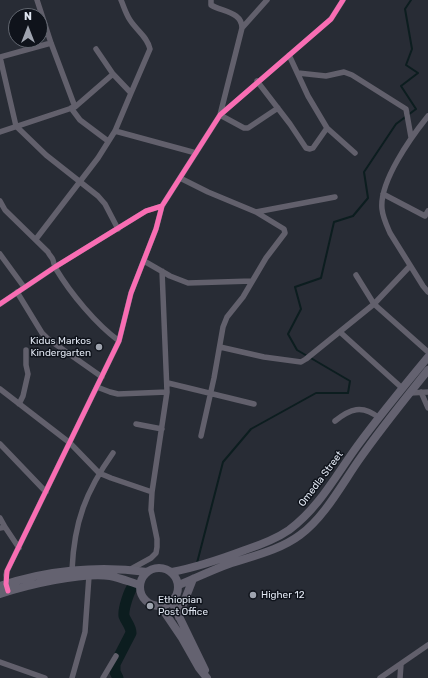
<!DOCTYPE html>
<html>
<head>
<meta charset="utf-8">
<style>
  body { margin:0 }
  #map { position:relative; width:428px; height:678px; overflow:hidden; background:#282c35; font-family:Rubik,sans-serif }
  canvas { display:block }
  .north { position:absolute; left:8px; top:8px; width:40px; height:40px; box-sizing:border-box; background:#0f131b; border:1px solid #626770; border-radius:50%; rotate:0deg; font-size:11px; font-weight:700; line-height:16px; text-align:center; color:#dfe5f0 }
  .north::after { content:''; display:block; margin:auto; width:14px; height:18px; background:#9fa4af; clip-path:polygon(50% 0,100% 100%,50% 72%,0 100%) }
</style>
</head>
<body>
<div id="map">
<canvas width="428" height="678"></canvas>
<div class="north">N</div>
</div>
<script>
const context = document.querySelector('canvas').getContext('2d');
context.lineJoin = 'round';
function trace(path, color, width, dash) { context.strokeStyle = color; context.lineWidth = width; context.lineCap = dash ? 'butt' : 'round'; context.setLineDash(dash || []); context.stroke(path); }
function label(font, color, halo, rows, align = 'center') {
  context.font = font + ' Rubik,sans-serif'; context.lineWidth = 3; context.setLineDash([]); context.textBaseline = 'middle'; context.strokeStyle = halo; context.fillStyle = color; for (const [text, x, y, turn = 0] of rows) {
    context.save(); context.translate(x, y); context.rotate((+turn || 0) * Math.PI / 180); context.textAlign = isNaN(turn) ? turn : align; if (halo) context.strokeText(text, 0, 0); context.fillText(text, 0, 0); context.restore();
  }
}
trace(new Path2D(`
  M 197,563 L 223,462 L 251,429 L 316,393 L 348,393 L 350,381 L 297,350 L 288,334 L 301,309 L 295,287 L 321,278 L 334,222 L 353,216 L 368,198 L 364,172 L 396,124 L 416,109 L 401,86 L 418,73 L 406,65 L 412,49 L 405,9 L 411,0`), '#0c1d1f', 2);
trace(new Path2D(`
  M 118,678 L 115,672 L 115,664 L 131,633 C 131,626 126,622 124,616 C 123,609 129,591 133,586`), '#0c1d1f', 11);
trace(new Path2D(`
  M 37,0 L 51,43 L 75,107
  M 121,0 C 124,7 126,14 130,20 C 137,31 147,36 150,49 L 131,93
  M 211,0 L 211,5 C 223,12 242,12 242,28 L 220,115 L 244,128 L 248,128 L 278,108
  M 242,28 L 267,0
  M 289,55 L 308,96 L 327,128 L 355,153
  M 0,57 L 16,126 L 46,155 L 98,196 L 105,204 L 118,229
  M 0,57 L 51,43
  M 298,73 L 326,76 L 344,72 L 352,75 L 406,109 L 411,137
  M 257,81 L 290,124 L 306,148 L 310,149 L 313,148 L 327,128
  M 71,108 L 80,120 L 108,141
  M 428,116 C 411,137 379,182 382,209 C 383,218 387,226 390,233 L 423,286 L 428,292
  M 115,131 L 196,153
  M 0,132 L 75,107 L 113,74
  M 180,178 L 208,192 L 256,212 L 335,197
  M 383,194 L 425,216 L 428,211
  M 0,201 L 5,210 L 48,252 C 49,255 52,257 53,260 C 54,263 54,266 56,269 C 71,294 96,324 119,341
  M 36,239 L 98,158 L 115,131 L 131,93 L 113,74 L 96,49
  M 0,254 L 24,287
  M 144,261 L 170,276 L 188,283 L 252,281
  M 356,275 L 374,304 L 428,352
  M 17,292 L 42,333 L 48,339 L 102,377
  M 0,304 L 55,267 L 146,211 L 162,206 L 220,115 L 331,19 L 343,0
  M 340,332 L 402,388
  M 220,347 L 264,357 L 301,362 L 306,359 L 374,304 L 410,266
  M 168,383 L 254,404
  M 97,387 L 110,392 L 118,394 L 167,392
  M 0,389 L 70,443 L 99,473 L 111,478 L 152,492
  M 421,392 L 428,408
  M 410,393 L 428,392
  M 19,404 L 23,396 L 28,374 L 26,365 L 26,350
  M 335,421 C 350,409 362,404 379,418
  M 136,424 L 162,429
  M 201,436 L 214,378 L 223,327 L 227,317 L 243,297 L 266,258 L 285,233 L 284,229 L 256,212
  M 0,444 L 46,492
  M 0,518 L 5,527 L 0,528
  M 5,527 L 19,548
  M 131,569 L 151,558 L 156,553 L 157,547 L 157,539 L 151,510 L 152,492 L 167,392 L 162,271
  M 72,570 C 74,522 86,491 113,453
  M 7,586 L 6,575 L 7,571 L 119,341 L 131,293 L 156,229 L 162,206
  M 0,662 L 45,678
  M 72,678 L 85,632 L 89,576
  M 103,678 L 116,656
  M 380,678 L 428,645
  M 400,678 L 401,664`), '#62606c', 5.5);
trace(new Path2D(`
  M140 587a19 19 0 1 1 38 0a19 19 0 1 1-38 0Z
  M 172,572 C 198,567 221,559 245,550 C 260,545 276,539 289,530 C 319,508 336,475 358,445 C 380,415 404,386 428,357
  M 179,585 C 196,578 212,570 229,564 C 253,556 280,550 300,535 C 325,517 343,482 361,457 C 382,427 405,399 428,370
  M 0,586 C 46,570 99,565 147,572
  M 0,594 C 27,585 82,572 110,576 C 120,578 130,582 140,585
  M 172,602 L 205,670
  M 161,607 L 182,638 L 199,668 L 207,678
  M 179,617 L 182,607 L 193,579`), '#646270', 8);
trace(new Path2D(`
  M 0,304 L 55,267 L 146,211 L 162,206 L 220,115 L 331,19 L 343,0
  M 8,591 L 6,584 L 7,571 L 119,341 L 131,293 L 156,229 L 162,206`), '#f96db3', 5);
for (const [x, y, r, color] of [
  [99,347,4,"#9fa4af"],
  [253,595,4,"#9fa4af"],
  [150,606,4,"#9fa4af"]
]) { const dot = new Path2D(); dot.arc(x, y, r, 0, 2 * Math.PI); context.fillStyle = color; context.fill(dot); trace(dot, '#0f131b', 1.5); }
label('10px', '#dfe5f0', '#0f131b', [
  ["Kidus Markos",91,341,"right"],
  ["Kindergarten",91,353,"right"],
  ["Higher 12",261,595],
  ["Ethiopian",158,600],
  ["Post Office",158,612]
], 'left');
label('10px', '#dfe5f0', '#0f131b', [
  ["Omedla Street",321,479,-53]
]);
</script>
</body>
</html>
